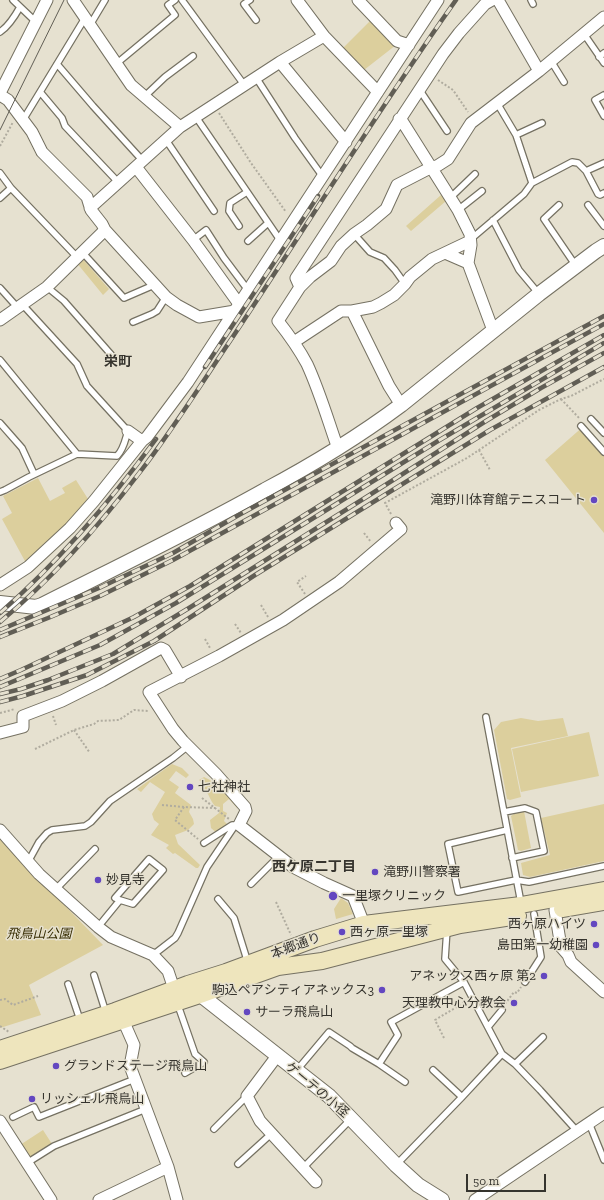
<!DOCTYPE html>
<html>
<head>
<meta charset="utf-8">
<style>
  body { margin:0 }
  #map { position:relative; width:604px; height:1200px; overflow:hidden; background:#e6e1d0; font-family:"Zilla Slab",serif }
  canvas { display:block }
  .scale { position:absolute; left:466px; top:1174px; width:80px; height:18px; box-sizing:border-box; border:2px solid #36342e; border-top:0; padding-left:5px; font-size:12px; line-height:14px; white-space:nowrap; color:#36342e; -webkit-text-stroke:3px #e6e1d0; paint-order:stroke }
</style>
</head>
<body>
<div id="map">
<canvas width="604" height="1200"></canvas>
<div class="scale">50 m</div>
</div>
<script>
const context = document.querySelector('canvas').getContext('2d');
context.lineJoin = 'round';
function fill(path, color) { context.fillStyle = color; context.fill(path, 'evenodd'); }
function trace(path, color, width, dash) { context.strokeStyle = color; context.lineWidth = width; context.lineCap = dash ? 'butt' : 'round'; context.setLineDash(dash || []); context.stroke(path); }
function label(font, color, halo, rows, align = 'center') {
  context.font = font + ' "Zilla Slab","Noto Sans JP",serif'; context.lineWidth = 3; context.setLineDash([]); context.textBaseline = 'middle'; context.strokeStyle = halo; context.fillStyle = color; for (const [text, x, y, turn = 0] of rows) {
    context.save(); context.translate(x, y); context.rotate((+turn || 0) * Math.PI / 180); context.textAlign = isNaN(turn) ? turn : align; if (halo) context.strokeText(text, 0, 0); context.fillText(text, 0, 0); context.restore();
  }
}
fill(new Path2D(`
  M 371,20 L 396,45 L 364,70 L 342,49 Z
  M 441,195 L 446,201 L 411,231 L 406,226 Z
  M 81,257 L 109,289 L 103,295 L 76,262 Z
  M 585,425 L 604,448 L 604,533 L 545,460 Z
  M 38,478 L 50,501 L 65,493 L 62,488 L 76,480 L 88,499 L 67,524 L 26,563 L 2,519 L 12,513 L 3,496 Z
  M 521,718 L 538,721 L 563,718 L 568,736 L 511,748 L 521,797 L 510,800 L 507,799 L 494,730 L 501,722 Z
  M 589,732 L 599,776 L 521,792 L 512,749 Z
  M 172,764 L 182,768 L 189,775 L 186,778 L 176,771 L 169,780 L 179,787 L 175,793 L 191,805 L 189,812 L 193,819 L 194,824 L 188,830 L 175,835 L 178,844 L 200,865 L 198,868 L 196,868 L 175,853 L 173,854 L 166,848 L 169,845 L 151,835 L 159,824 L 154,820 L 152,814 L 165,792 L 150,782 L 141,792 L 137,789 Z
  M 204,777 L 210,780 L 221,791 L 225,788 L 243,809 L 237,808 L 229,799 L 223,804 L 223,811 L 227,813 L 224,821 L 228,825 L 222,836 L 218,834 L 211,828 L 210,820 L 219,813 L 220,807 L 215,806 C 210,801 209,793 204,789 L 206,785 L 199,780 Z
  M 604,804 L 604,861 L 530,877 L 523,875 L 521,863 L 550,855 L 541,818 Z
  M 524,811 L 531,848 L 521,851 L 518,850 L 511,816 L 514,814 Z
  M 0,836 L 14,853 L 103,945 L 29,985 L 41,1015 L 0,1028 Z
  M 341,898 L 348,903 L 353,914 L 336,919 L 334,909 Z
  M 43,1130 L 52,1144 L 29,1158 L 20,1145 Z`), '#dccf9d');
const service = new Path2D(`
  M 13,0 L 36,22
  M 182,0 L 245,86
  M 250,0 L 244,4 L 256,20
  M 531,0 L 533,4
  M 90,25 L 105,0
  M 0,32 C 9,26 15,16 20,7
  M 584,34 L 604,63
  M 599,57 L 604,53
  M 551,61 L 564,82
  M 57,64 L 93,106 L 142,160
  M 116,64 L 175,15 L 168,5 L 175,0
  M 257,79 L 295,138 L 323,177
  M 419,91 L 421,92 L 447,131
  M 41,93 L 62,118 L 65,126 L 118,182
  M 604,95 L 595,100 L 604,116
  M 144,97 L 165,77 L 193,56
  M 196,117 L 280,240
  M 23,120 L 85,18
  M 516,135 L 542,123
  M 166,140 L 214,211
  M 586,171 L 604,163
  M 0,173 L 11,188 L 77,257
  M 532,183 L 572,162 L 578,163 L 586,171 L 598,194 L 600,195 L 604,193
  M 0,198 L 11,188
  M 450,198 L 475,174
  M 559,205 L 544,219 L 576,266
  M 588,205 L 604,226
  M 458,210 L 482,191
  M 493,220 L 519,270 L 539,294
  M 239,226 L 229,211 L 230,203 L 247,192
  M 354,234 L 370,252 L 384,258 L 395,270 L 405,284
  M 471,239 L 524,194 L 532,183 L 516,135 L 497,103
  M 193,240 L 206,230 L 224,258 L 248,290
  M 248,241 L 268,223
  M 82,252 L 124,298 L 154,285
  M 47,287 L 64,301 L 115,359
  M 0,288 L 18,308
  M 133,322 L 152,314 L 157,311 L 166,297
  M 0,360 L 77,454
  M 591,419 L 604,433
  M 0,423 L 22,448 L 34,474
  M 581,426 L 604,452
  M 0,492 L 5,490 L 29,477 L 77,454 L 117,456 C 124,449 125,440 128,431 L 87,386 L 77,364 L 22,304
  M 486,717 L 521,903
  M 504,812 L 525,808 L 536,812 L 544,851 L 512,858
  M 507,830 L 448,844 L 458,892 L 516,880 L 529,882 L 604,866
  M 204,843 L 232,825 L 237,825
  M 28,862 L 39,842 L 47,833 L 52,830 L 85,826 L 91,822 L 110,801 L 173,758 L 188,746
  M 251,884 L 279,856
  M 56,889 L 95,849
  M 218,899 L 234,918 L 248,963
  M 98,927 L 120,900 L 133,904 L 163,870 L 149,859 L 115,898 L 120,900
  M 447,929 L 445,959 L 464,982 L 502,1054 L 515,1064 L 540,1090 L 577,1131
  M 153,955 L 175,938 L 178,933 L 207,867 L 234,827 L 239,825
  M 94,975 L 106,1013
  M 525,982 L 541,957 L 534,914
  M 68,984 L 80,1020
  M 177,1005 L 180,1011 L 195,1054 L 204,1062 L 185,1073
  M 488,1027 L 502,1010
  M 515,1064 L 543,1037
  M 297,1070 L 329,1032 L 350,1046 L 352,1048 L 379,1064
  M 433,1070 L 462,1097
  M 405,1082 L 379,1064 L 398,1035 L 391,1022 L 464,982
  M 13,1117 L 34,1107 L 39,1117 L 135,1079
  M 589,1123 L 604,1160
  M 214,1129 L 247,1096
  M 27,1163 L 54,1146 L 146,1109
  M 238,1164 L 271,1134
  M 396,1165 L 462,1097 L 502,1054
  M 303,1168 L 351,1119`);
const minor = new Path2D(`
  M 73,0 L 131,85 L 180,127
  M 297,0 L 324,36 L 378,92
  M 358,0 L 397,41 L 409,45
  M 498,0 L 539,71
  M 280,62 L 346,142
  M 0,93 L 47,0
  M 0,95 L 8,100 L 32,132 L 42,152 L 87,197 L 91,210 L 102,224 L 105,230 L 166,297 L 177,305 L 199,317 L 235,311
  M 399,119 L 402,121 L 458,210 L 470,234 L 471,245 L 468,263 L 491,325 L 495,330
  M 136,167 L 193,240 L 239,304
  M 90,208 L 180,127 L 280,62 L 324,36
  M 445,253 L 468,263
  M 300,287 L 296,278 L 443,54 L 459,33 L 485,4 L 492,0
  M 352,311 L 389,386 L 401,405
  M 0,320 L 47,287 L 105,230
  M 294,342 L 341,311 L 352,311 L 373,307 L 381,303 L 394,295 L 405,284 L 410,277 L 432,259 L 470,241
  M 128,431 L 142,441
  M 339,447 L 336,443 C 327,417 319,390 307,364 C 299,349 289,335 278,321 L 300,287 L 310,277 L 331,261 L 341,246 L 354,234 L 367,225 L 386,209 L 397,185 L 432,167 L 437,166 L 448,159 L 471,123 L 539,71 L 604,17
  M 0,585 L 28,567 L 70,528 L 94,501 L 142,441 L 147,437 L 188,382 L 438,0
  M 0,733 L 23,727 L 23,716 L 62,701 L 102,681 L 161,648 L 165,650 L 181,677
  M 0,830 L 39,874 L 98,927 L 111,937 L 153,955 L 168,971 L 174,989
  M 555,910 L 561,947 L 568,955 L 571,962 L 604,992
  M 364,924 L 353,896 L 324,883 L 293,867 L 239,825 L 246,811 L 245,807 L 216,774 L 183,741 L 173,729 L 149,692 L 219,656 L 283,620 L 339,582 L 401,529 L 396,523
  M 123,1020 L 134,1045 L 130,1066 L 168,1167 L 177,1200
  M 277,1056 L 247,1096 L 260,1121 L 316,1182
  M 0,1121 L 51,1200
  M 99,1200 L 168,1167
  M 475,1200 L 604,1113`);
const tertiary = new Path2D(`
  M 0,603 L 36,607 L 42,605 C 117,567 192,531 265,490 C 312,465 358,437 401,405 L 539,294 L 596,251 L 604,246
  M 193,989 L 329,1096 L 396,1165 L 418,1185 L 442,1200`);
const secondary = new Path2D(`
  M 562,909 L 604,902
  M 0,1049 L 115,1011 L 188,984 L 226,972 L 315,939 L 364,924 L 521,905 L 604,890
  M 0,1061 L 200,995 L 278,967 L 322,961 L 460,925 L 518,916`);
trace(service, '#757162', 8);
trace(minor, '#757162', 13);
trace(tertiary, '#757162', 16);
trace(secondary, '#757162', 18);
trace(new Path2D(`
  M 438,80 L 453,90 L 468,112
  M 219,113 L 251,163 L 286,212
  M 0,146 L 13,122
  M 561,399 L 580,419
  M 479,450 L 490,470
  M 391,514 L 385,503 L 467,458 L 539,410 L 561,399 L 571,396 L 604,379
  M 364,533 L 371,542
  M 305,594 L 297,582 L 306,576
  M 261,605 L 268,617
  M 235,624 L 241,633
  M 205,639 L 210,648
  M 0,713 L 15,709
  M 53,716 L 56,725
  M 74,730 L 90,753
  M 35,749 L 74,730 L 94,724 L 98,721 L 119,720 L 134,710 L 149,711
  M 202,798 L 229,819
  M 162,805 L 184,807 L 215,808
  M 184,807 L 175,820 L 198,839
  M 276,902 L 291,935
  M 0,1000 L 5,999 L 13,1005 L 38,996
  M 505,1004 L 514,992 L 517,993 L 521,987
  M 0,1026 L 9,1032
  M 444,1038 L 435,1020 L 465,1002`), '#b0ac9f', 2, [2, 2]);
trace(service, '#fff', 5.5);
trace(minor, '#fff', 11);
trace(tertiary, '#fff', 14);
trace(secondary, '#eee5bd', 16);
trace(new Path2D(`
  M 0,130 L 64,0`), '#615e55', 1);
const rail = new Path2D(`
  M 205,367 L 318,196
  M 0,613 C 58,562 110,502 156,439
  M 0,622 C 53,578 99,526 140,472 C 171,432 198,389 226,347 C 303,232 376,113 456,0
  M 0,630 L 99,588 L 173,553 L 237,516 L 604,316
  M 0,637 L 48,618 L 100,596 L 173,560 L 604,324
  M 0,679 L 21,670 L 134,617 L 190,586 L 477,408 L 604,335
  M 0,687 L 100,645 L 176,603 L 438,441 L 604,343
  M 0,694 L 21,689 L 48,680 L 113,654 L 189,608 L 368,496 L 486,421 L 541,388 L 604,353
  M 0,702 L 23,696 L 87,675 L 154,641 L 255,575 L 490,430 L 604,367`);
trace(rail, '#615e55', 4.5);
trace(rail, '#e6e1d0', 3, [9]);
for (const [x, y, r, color] of [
  [594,500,4,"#6347c0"],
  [190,787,4,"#6347c0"],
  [375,872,4,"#6347c0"],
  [98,880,4,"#6347c0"],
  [333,896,5,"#6347c0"],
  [594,924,4,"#6347c0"],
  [342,932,4,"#6347c0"],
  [596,945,4,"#6347c0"],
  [544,976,4,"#6347c0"],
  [382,990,4,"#6347c0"],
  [514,1003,4,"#6347c0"],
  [247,1012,4,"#6347c0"],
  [56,1066,4,"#6347c0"],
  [32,1099,4,"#6347c0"]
]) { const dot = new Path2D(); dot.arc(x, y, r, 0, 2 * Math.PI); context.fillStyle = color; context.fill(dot); trace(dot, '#e6e1d0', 1.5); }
label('13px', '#36342e', '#e6e1d0', [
  ["滝野川体育館テニスコート",586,500,"right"],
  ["七社神社",198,787],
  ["滝野川警察署",383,872],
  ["妙見寺",106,880],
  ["一里塚クリニック",342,896],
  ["西ヶ原ハイツ",586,924,"right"],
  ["西ヶ原一里塚",350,932],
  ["島田第一幼稚園",588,945,"right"],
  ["アネックス西ヶ原 第2",536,976,"right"],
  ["駒込ペアシティアネックス3",374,990,"right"],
  ["天理教中心分教会",506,1003,"right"],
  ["サーラ飛鳥山",255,1012],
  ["グランドステージ飛鳥山",64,1066],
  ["リッシェル飛鳥山",40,1099]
], 'left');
label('italic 13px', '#382e03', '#e6e1d0', [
  ["飛鳥山公園",39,934]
]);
label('13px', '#36342e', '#e6e1d0', [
  ["本郷通り",296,946,-20],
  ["ゲーテの小径",317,1090,40]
]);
label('bold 14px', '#36342e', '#e6e1d0', [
  ["栄町",118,362],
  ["西ケ原二丁目",314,867]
]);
</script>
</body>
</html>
